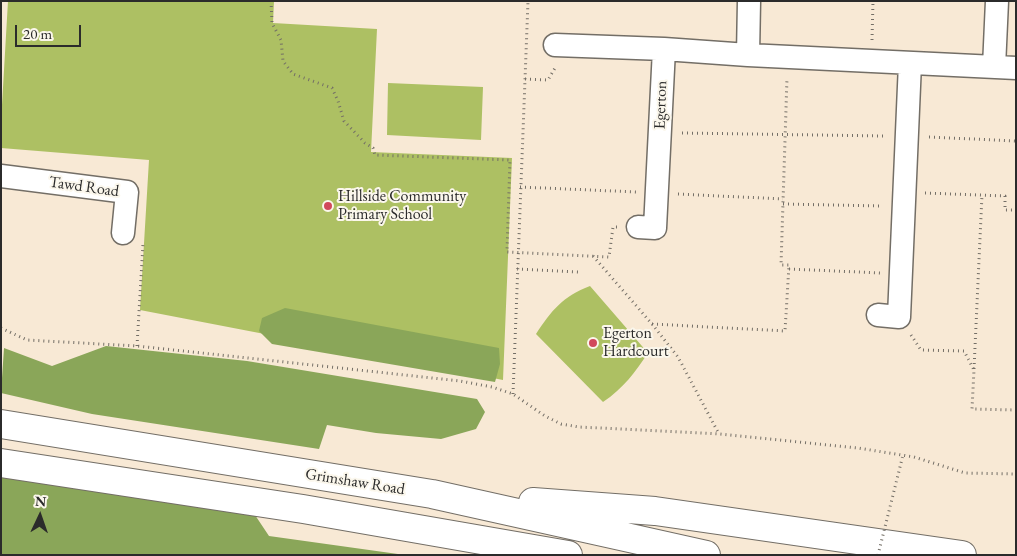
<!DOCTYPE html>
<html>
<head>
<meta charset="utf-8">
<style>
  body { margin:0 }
  #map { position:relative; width:1017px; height:556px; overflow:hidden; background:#f8e9d5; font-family:"EB Garamond",serif }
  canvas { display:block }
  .frame { position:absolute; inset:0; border:2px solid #2b2b2b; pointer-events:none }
  .north { position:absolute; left:15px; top:491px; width:50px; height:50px; -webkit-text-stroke:4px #fbf7ec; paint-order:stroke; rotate:3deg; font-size:14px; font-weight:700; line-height:20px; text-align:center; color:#2b2b2b }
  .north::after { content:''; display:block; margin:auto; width:18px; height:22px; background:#2b2b2b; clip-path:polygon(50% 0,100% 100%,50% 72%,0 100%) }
  .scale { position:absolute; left:15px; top:25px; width:66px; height:22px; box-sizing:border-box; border:2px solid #2b2b2b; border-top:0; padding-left:6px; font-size:15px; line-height:18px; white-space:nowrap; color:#2b2b2b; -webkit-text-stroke:4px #fbf7ec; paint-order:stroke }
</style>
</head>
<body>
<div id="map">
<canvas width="1017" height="556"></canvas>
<div class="frame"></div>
<div class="north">N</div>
<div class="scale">20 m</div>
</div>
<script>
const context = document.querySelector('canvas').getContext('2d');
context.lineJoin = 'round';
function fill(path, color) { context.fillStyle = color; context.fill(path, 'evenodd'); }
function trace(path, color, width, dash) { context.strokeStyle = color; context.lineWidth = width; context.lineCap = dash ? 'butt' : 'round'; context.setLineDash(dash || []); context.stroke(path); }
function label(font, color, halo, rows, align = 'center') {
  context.font = font + ' "EB Garamond",serif'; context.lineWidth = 4; context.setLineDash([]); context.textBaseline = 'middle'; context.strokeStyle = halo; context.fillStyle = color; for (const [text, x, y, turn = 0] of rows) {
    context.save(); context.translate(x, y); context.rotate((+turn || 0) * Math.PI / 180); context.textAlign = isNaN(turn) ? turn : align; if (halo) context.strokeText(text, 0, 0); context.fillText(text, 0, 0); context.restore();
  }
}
fill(new Path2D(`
  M 8,1 L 274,1 L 273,23 L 377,29 L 371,152 L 512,158 L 503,380 L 140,310 L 149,160 L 1,148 L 1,122 Z
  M 388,83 L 483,87 L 481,140 L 387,135 Z
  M 590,286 L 648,353 C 635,372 624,388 603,402 L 536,334 C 551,311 563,296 590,286 Z`), '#adc063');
fill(new Path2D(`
  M 285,308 L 499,348 L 500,364 L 495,382 L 272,344 L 259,331 L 262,318 Z
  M 106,346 L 247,361 L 477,399 L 485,412 L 476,429 L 441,439 L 376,433 L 327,425 L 319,449 L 92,414 L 1,393 L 4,348 L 52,366 Z
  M 1,475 L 251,509 L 269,536 L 405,555 L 1,555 Z`), '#8aa659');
const minor = new Path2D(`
  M 555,45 L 664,49
  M 748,55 L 749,1
  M 994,67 L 997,1
  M 1,176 L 127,192 L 123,233
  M 638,227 L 655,228 L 664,49 L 748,55 L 1016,68
  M 878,315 L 899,317 L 910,63`);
const major = new Path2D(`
  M 1,424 L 432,494 L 706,555
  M 1,463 L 303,509 L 568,555
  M 533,502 L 655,511 L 962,555`);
trace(minor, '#736e66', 25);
trace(major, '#736e66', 30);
trace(new Path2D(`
  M 271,1 L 272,23 L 281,40 L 283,61 L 293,74 L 332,88 L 338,101 L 344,121 L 365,143 L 373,148 L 375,155 L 510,160 L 507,252 L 609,257 L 613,227 L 617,227
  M 872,40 L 873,1
  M 525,79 L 548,80 L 555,68
  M 682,133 L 885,136
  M 929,137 L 1016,141
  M 520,187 L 637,192
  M 925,193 L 1005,196 L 1005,210 L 1016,210
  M 678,194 L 783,199
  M 783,204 L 882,206
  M 593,256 L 652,324 L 678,357 L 719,434
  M 517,269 L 578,272
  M 789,269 L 881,273
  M 652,324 L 785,331 L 789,265 L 781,265 L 787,78
  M 1,328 L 27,340 L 137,346 L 460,381 L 492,387 L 513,394 L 545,416 L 561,424 L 579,427 L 720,434 L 858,448 L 914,457 L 965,473 L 1016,474
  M 911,335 L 921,350 L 964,351 L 974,370 L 972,409 L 1016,410
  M 137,346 L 143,244
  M 974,369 L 982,195
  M 513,394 L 528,1`), '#736e66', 3, [1, 4]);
trace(minor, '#fff', 22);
trace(major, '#fff', 28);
trace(new Path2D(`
  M 878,555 L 903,455`), '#736e66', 3, [1, 4]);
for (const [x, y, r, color] of [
  [328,206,5,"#d1495b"],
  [593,343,5,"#d1495b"]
]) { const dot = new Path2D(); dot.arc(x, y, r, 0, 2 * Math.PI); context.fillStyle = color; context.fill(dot); trace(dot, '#fbf7ec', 2); }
label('16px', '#2b2b2b', '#fbf7ec', [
  ["Egerton",661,105,-88],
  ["Tawd Road",84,187,8],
  ["Grimshaw Road",355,482,9]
]);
label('16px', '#2b2b2b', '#fbf7ec', [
  ["Hillside Community",338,197],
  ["Primary School",338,215],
  ["Egerton",603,334],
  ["Hardcourt",603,352]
], 'left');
</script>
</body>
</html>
